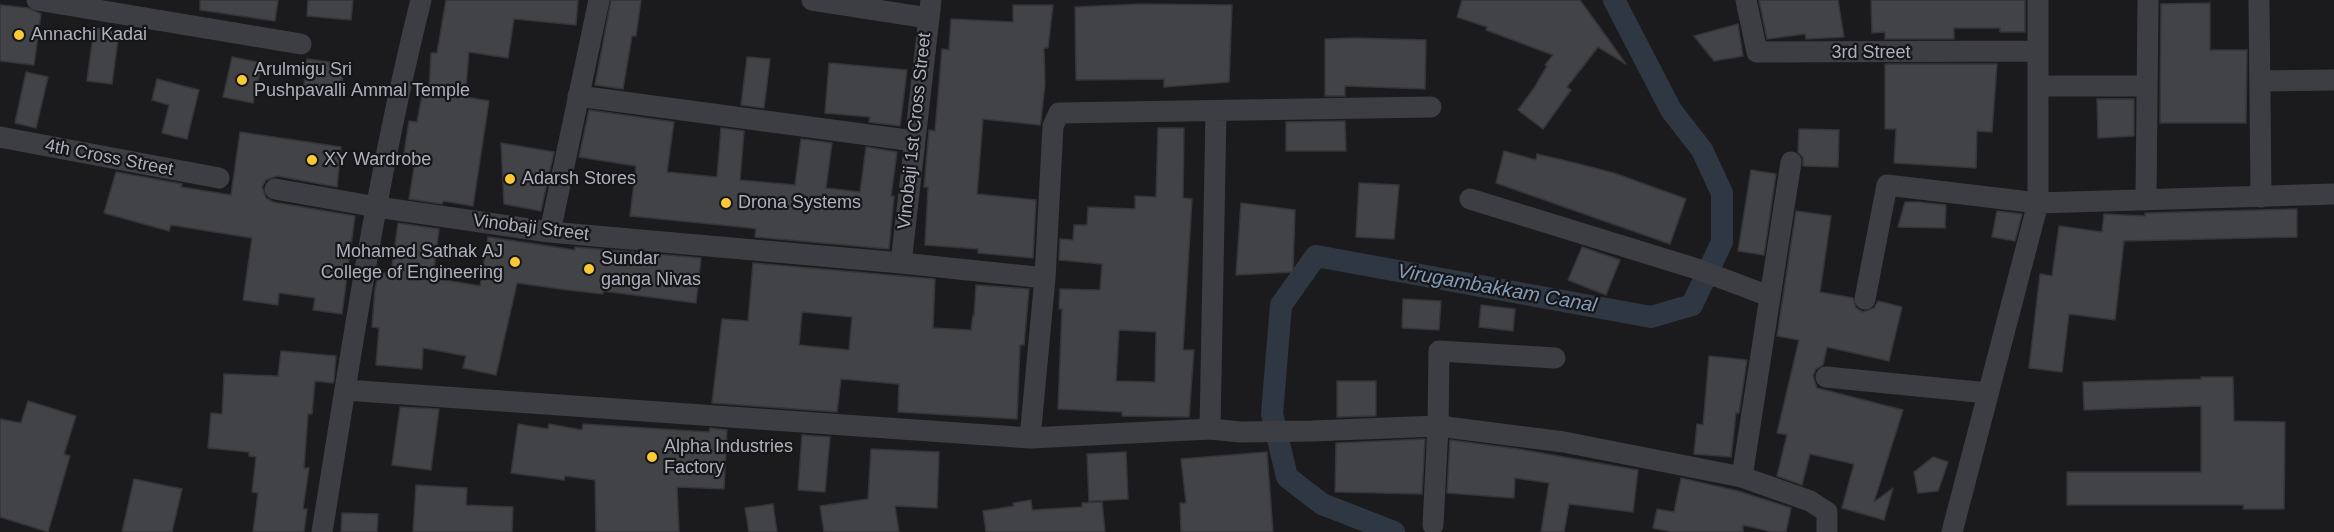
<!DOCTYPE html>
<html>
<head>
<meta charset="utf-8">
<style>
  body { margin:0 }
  canvas { display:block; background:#1b1b1d }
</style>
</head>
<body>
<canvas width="2334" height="532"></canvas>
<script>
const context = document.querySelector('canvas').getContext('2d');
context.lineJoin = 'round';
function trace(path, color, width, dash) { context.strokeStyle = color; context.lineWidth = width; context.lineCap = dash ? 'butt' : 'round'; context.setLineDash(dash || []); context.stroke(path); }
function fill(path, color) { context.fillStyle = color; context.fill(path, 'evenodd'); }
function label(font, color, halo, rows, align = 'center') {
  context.font = font + ' Helvetica,sans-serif'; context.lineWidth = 4.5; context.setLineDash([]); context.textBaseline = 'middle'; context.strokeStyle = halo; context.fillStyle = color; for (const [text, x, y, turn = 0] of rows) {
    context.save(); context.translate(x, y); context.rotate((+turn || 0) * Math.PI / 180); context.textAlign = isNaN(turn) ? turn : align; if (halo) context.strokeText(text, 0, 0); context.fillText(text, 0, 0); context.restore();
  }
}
trace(new Path2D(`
  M 1394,532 L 1322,504 L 1287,477 L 1272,414 L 1281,305 L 1316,256 L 1651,317 L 1692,305 L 1722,242 L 1722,193 L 1702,150 L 1671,110 L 1614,0`), '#2f3842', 22);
const building = new Path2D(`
  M 200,0 L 278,0 L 275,21 L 200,10 Z
  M 308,0 L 353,0 L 351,20 L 307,16 Z
  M 446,0 L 578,0 L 576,25 L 514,19 L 508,58 L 469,52 L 465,97 L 489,101 L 473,206 L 443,201 L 442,204 L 409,199 L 416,155 L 404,153 L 409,121 L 417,122 L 423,90 L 429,91 L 431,53 L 437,53 Z
  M 611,0 L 641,0 L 636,36 L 632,36 L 623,89 L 595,85 Z
  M 1462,0 L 1580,0 L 1626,64 L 1598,47 L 1567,87 L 1571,90 L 1543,129 L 1518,110 L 1534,88 L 1547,66 L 1545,65 L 1553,55 L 1486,30 L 1487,27 L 1457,17 Z
  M 1759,0 L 1838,0 L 1844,37 L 1806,39 L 1805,34 L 1767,39 Z
  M 1871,0 L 2025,0 L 2025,32 L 2000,32 L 2000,28 L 1954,28 L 1954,39 L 1885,39 L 1885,32 L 1872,33 Z
  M 2210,3 L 2210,50 L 2247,50 L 2246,123 L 2160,123 L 2161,4 Z
  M 1141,4 L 1232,5 L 1229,82 L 1164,87 L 1164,79 L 1076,80 L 1075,7 Z
  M 0,5 L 28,8 L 41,14 L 34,65 L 0,61 Z
  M 1013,5 L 1053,5 L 1048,48 L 1044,48 L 1045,84 L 1041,121 L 1040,125 L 983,119 L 977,194 L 1036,200 L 1033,258 L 978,253 L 978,249 L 925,245 L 928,187 L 924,187 L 929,130 L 935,131 L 942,49 L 949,50 L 951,19 L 1013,22 Z
  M 1738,24 L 1743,56 L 1714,61 L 1694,36 Z
  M 94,28 L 119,32 L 112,84 L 87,81 Z
  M 1355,38 L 1426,40 L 1425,89 L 1345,86 L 1345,96 L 1325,96 L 1325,39 Z
  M 232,57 L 262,63 L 253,103 L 223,97 Z
  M 747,57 L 770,59 L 764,108 L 741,105 Z
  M 307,59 L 344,64 L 340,98 L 303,93 Z
  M 829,63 L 907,70 L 900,126 L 869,122 L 870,117 L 825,113 Z
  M 1885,64 L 1997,64 L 1992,132 L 1977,131 L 1976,168 L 1894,163 L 1896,129 L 1885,129 Z
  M 26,72 L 48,77 L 36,128 L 15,123 Z
  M 157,79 L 199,90 L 187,139 L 162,133 L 169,105 L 152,100 Z
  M 2097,99 L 2134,99 L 2134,136 L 2098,138 Z
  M 589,110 L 674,122 L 667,172 L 717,177 L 721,128 L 744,131 L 740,180 L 795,185 L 801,139 L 832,143 L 826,188 L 860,192 L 866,147 L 897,152 L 891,196 L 894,196 L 889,249 L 755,237 L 756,229 L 751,228 L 630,216 L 636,166 L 579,157 Z
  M 1345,121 L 1346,151 L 1286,151 L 1286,122 Z
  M 1158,128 L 1184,128 L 1183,198 L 1192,199 L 1183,350 L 1194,350 L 1189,417 L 1122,416 L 1122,412 L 1058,409 L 1062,309 L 1059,309 L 1060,289 L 1100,290 L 1102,264 L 1059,260 L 1060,239 L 1073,240 L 1074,225 L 1087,225 L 1088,207 L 1135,209 L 1135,196 L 1156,197 ZM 1119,330 L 1156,332 L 1155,382 L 1116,381 Z
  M 1799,129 L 1839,130 L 1838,167 L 1803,166 L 1803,158 L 1798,152 Z
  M 240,132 L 341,147 L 337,187 L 277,176 L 266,180 L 262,187 L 266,198 L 273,202 L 355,216 L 342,314 L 313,310 L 315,298 L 279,293 L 278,305 L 243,300 L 252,238 L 171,225 L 169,231 L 104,213 L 116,172 L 182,184 L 181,187 L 231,195 Z
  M 501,143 L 554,152 L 541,211 L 504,204 Z
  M 1504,151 L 1536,160 L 1537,154 L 1575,163 L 1614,173 L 1686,199 L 1670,244 L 1496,183 Z
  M 1751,170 L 1776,174 L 1764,255 L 1738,251 Z
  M 1359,183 L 1399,185 L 1394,239 L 1356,237 Z
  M 1905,202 L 1918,202 L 1946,205 L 1945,228 L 1898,227 Z
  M 1241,203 L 1295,210 L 1293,272 L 1236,275 Z
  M 2297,209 L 2297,237 L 2124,241 L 2115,320 L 2069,314 L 2062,372 L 2029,368 L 2040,274 L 2052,276 L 2059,226 L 2102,232 L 2104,214 L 2145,216 L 2145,213 Z
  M 1796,211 L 1831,216 L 1820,292 L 1853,298 L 1856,308 L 1863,312 L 1874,308 L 1878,301 L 1902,307 L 1889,361 L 1827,347 L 1823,365 L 1816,369 L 1813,376 L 1817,388 L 1903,410 L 1874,502 L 1893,488 L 1884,520 L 1842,508 L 1854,464 L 1810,454 L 1802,485 L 1777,476 L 1787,435 L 1777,433 L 1799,340 L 1777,336 Z
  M 1997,211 L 2022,214 L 2015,241 L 1992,237 Z
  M 398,223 L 439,229 L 433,278 L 480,286 L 488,237 L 575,250 L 575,247 L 701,258 L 696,303 L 603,291 L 603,294 L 568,290 L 517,283 L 496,375 L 463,368 L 466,356 L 423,348 L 422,369 L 376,365 L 379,328 L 372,327 L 375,289 L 379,272 L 391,274 Z
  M 1582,247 L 1620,260 L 1606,295 L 1568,280 Z
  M 753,263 L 935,279 L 933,328 L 971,330 L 973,315 L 974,316 L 976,285 L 1029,289 L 1024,345 L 1020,345 L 1017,419 L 898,412 L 899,384 L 841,379 L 837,412 L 712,403 L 722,319 L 748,321 ZM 802,312 L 852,317 L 849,350 L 799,345 Z
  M 1403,299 L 1441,301 L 1439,330 L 1402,328 Z
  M 1481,305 L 1515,309 L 1513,331 L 1479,327 Z
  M 281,351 L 336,356 L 334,380 L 333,383 L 315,381 L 312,414 L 308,414 L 304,468 L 309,468 L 303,509 L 307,509 L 304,532 L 253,532 L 258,493 L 252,492 L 256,457 L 249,456 L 249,452 L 208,448 L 211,413 L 222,414 L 224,374 L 278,376 Z
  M 1709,356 L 1747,360 L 1739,413 L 1736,413 L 1731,457 L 1694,454 L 1697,424 L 1703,425 Z
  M 2201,377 L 2233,377 L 2234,421 L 2285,422 L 2284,509 L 2243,509 L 2244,505 L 2067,505 L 2067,472 L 2201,472 L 2201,406 L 2084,410 L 2083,382 L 2201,379 Z
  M 1337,381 L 1376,381 L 1376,416 L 1337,417 Z
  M 28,401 L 76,416 L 64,454 L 70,456 L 48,532 L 0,517 L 0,419 L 21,423 Z
  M 400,407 L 439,409 L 431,470 L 392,465 Z
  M 518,424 L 548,429 L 549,424 L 582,430 L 583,424 L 709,432 L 710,428 L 727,430 L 724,489 L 677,487 L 679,532 L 596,532 L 595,480 L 565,476 L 564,480 L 511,473 Z
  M 802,435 L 830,437 L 825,492 L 798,490 Z
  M 1425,439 L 1422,494 L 1335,492 L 1336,443 Z
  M 1450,440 L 1518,449 L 1638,470 L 1633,512 L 1569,504 L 1564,532 L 1541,532 L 1549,483 L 1515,478 L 1514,498 L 1447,493 Z
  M 871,449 L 939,452 L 937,508 L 895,506 L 899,532 L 824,532 L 820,506 L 868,499 Z
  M 1126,452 L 1128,499 L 1089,501 L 1087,454 Z
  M 1267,452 L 1273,532 L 1181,532 L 1180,503 L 1186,503 L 1181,459 Z
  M 1933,457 L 1948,462 L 1938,491 L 1918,493 L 1914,472 Z
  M 1681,478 L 1738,491 L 1791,508 L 1786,532 L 1772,532 L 1743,525 L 1743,532 L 1672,532 L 1653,528 L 1657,509 L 1674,512 Z
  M 134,479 L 182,489 L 172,532 L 122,532 Z
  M 416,485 L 467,488 L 466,505 L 513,507 L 512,532 L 413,532 Z
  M 1031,500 L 1032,510 L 1082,507 L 1082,503 L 1102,502 L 1105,532 L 986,532 L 983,511 L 1014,506 L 1013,503 Z
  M 773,504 L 777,532 L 749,532 L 745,508 Z
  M 342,513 L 378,514 L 377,532 L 341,532 Z`);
fill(building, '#424347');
trace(building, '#353539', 1.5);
trace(new Path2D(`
  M 37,0 L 301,44
  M 812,0 L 928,18
  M 1746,0 L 1757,52 L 2038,51
  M 2259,0 L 2261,197
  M 2260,81 L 2334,80
  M 2038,86 L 2147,86
  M 578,96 L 914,141
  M 0,137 L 219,178
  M 275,189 L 377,207 L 550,232 L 901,263 L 1045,278
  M 1470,199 L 1697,269 L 1769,296
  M 2146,200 L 2148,0
  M 550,232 L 599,0
  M 901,263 L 931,0
  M 1865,299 L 1887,185 L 2038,203 L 2334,194
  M 1826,377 L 1988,393
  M 345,390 L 1030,438 L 1210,429 L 1241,432 L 1312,431 L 1438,426 L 1564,442 L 1742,477 L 1810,501 L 1827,512 L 1827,532
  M 1210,429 L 1216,112
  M 1030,438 L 1045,278 L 1053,126 L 1059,113 L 1431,107
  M 1742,477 L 1791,162
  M 1433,525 L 1438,426 L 1439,351 L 1555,358
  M 322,532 C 351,354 377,175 421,0
  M 1952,532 L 2038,203 L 2038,0`), '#3d3e44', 21);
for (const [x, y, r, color] of [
  [19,35,6,"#fac936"],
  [242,80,6,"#fac936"],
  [312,160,6,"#fac936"],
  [510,179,6,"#fac936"],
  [726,203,6,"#fac936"],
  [515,262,6,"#fac936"],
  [589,269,6,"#fac936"],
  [652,457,6,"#fac936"]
]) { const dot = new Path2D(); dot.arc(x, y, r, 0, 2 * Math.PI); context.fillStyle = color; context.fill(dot); trace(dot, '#161618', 2); }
label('18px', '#adb0bd', '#161618', [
  ["Annachi Kadai",31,35],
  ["Arulmigu Sri",254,70],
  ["Pushpavalli Ammal Temple",254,91],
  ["XY Wardrobe",324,160],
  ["Adarsh Stores",522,179],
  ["Drona Systems",738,203],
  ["Mohamed Sathak AJ",503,252,"right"],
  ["College of Engineering",503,273,"right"],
  ["Sundar",601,259],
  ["ganga Nivas",601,280],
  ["Alpha Industries",664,447],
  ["Factory",664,468]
], 'left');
label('18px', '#adb0bd', '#161618', [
  ["3rd Street",1871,53],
  ["Vinobaji 1st Cross Street",915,131,-84],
  ["4th Cross Street",109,158,11],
  ["Vinobaji Street",531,228,7]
]);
label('italic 20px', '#839bb9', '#161618', [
  ["Virugambakkam Canal",1497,289,10]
]);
</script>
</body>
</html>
